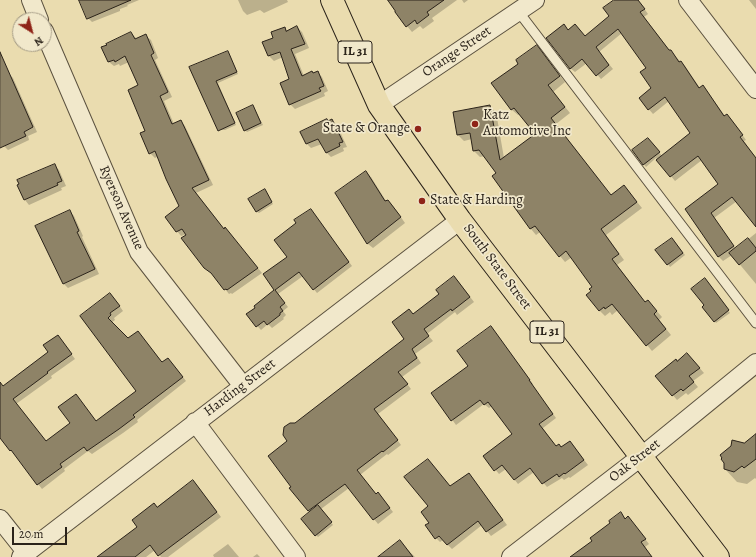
<!DOCTYPE html>
<html>
<head>
<meta charset="utf-8">
<style>
  body { margin:0 }
  #map { position:relative; width:756px; height:557px; overflow:hidden; background:#eadcaf; font-family:Alegreya,serif }
  canvas { display:block }
  .north { position:absolute; left:12px; top:12px; width:40px; height:40px; box-sizing:border-box; background:#f1e8cb; border:1px solid #a29984; border-radius:50%; rotate:144deg; font-size:11px; font-weight:700; line-height:16px; text-align:center; color:#2b231a }
  .north::after { content:''; display:block; margin:auto; width:14px; height:18px; background:#8f2418; clip-path:polygon(50% 0,100% 100%,50% 72%,0 100%) }
  .scale { position:absolute; left:12px; top:527px; width:55px; height:18px; box-sizing:border-box; border:2px solid #2b231a; border-top:0; padding-left:5px; font-size:12px; line-height:14px; white-space:nowrap; color:#2b231a; -webkit-text-stroke:3px #f1e8cb; paint-order:stroke }
</style>
</head>
<body>
<div id="map">
<canvas width="756" height="557"></canvas>
<div class="north">N</div>
<div class="scale">20 m</div>
</div>
<script>
const context = document.querySelector('canvas').getContext('2d');
context.lineJoin = 'round';
function fill(path, color) { context.fillStyle = color; context.fill(path, 'evenodd'); }
function trace(path, color, width, dash) { context.strokeStyle = color; context.lineWidth = width; context.lineCap = dash ? 'butt' : 'round'; context.setLineDash(dash || []); context.stroke(path); }
function label(font, color, halo, rows, align = 'center') {
  context.font = font + ' Alegreya,serif'; context.lineWidth = 3.5; context.setLineDash([]); context.textBaseline = 'middle'; context.strokeStyle = halo; context.fillStyle = color; for (const [text, x, y, turn = 0] of rows) {
    context.save(); context.translate(x, y); context.rotate((+turn || 0) * Math.PI / 180); context.textAlign = isNaN(turn) ? turn : align; if (halo) context.strokeText(text, 0, 0); context.fillText(text, 0, 0); context.restore();
  }
}
fill(new Path2D(`
  M 80,0 L 139,0 L 127,5 L 128,6 L 120,9 L 120,11 L 92,22 L 88,18 Z
  M 238,0 L 287,0 L 288,2 L 264,13 L 260,10 L 247,15 L 243,11 Z
  M 389,0 L 457,0 L 432,18 L 434,21 L 423,29 L 420,26 L 412,32 L 407,26 Z
  M 462,0 L 468,0 L 464,3 Z
  M 616,0 L 638,0 L 648,14 L 644,17 L 670,51 L 685,66 L 700,88 L 707,91 L 725,116 L 731,119 L 746,140 L 744,141 L 756,158 L 756,225 L 737,201 L 714,218 L 736,249 L 756,233 L 756,284 L 732,255 L 723,261 L 719,257 L 686,209 L 719,184 L 702,160 L 675,181 L 656,158 L 646,167 L 633,151 L 650,141 L 662,156 L 692,133 L 669,101 L 653,114 L 640,99 L 653,88 L 647,68 L 622,33 L 599,52 L 613,69 L 601,79 L 587,63 L 575,72 L 570,68 L 564,26 L 568,30 L 575,25 L 585,37 L 610,17 Z
  M 749,0 L 756,0 L 756,9 Z
  M 297,27 L 302,32 L 309,48 L 295,54 L 304,76 L 317,72 L 322,77 L 328,91 L 324,93 L 325,96 L 295,109 L 290,104 L 290,80 L 283,57 L 274,61 L 269,56 L 263,43 L 275,38 L 284,28 L 288,31 Z
  M 131,33 L 137,39 L 146,36 L 151,40 L 158,58 L 155,60 L 172,97 L 164,101 L 174,124 L 181,121 L 185,126 L 213,185 L 196,193 L 224,229 L 230,234 L 262,273 L 232,294 L 231,293 L 229,294 L 214,275 L 208,271 L 187,234 L 181,236 L 177,231 L 180,207 L 159,156 L 155,158 L 150,153 L 139,86 L 129,62 L 120,66 L 119,64 L 114,66 L 109,62 L 103,48 Z
  M 228,52 L 238,74 L 218,83 L 236,125 L 225,130 L 220,130 L 217,128 L 191,68 Z
  M 542,52 L 565,82 L 553,92 L 570,113 L 556,124 L 611,196 L 624,186 L 642,208 L 606,235 L 624,260 L 617,265 L 646,303 L 648,301 L 662,317 L 659,320 L 671,335 L 652,351 L 618,310 L 612,315 L 610,312 L 605,316 L 599,310 L 592,291 L 593,287 L 572,257 L 565,262 L 540,232 L 536,235 L 531,229 L 493,176 L 497,173 L 485,156 L 480,157 L 474,151 L 472,139 L 464,141 L 458,135 L 454,113 L 490,107 L 496,112 L 504,158 L 536,135 L 520,114 L 518,115 L 512,110 L 492,83 Z
  M 9,74 L 13,78 L 37,132 L 28,136 L 29,140 L 8,150 L 4,146 L 0,137 L 0,77 Z
  M 253,106 L 263,125 L 247,132 L 245,130 Z
  M 332,120 L 337,125 L 347,147 L 343,148 L 344,151 L 331,157 L 326,152 L 322,144 L 311,148 L 307,144 L 328,121 Z
  M 54,165 L 59,170 L 66,186 L 61,188 L 62,190 L 29,205 L 25,200 L 18,185 Z
  M 366,172 L 371,177 L 386,201 L 388,201 L 393,206 L 405,223 L 373,248 L 368,244 L 336,193 Z
  M 267,193 L 273,204 L 259,213 L 256,211 Z
  M 311,210 L 352,266 L 317,293 L 303,276 L 278,294 L 288,307 L 283,311 L 286,315 L 283,318 L 284,319 L 272,328 L 268,324 L 261,330 L 247,315 L 256,308 L 255,306 L 276,290 L 264,275 L 288,257 L 297,223 Z
  M 70,211 L 74,216 L 83,236 L 82,237 L 99,274 L 68,288 L 63,283 Z
  M 674,241 L 685,255 L 670,267 L 668,264 Z
  M 458,281 L 474,302 L 457,315 L 455,312 L 427,334 L 433,341 L 415,354 L 421,363 L 402,377 L 411,389 L 378,414 L 401,445 L 388,455 L 387,454 L 360,475 L 376,495 L 382,498 L 393,512 L 378,524 L 349,488 L 321,509 L 333,525 L 318,537 L 316,535 L 310,512 L 292,487 L 289,442 L 296,424 L 405,339 L 413,314 Z
  M 707,281 L 730,313 L 716,323 L 706,306 Z
  M 114,298 L 123,311 L 114,318 L 115,320 L 111,323 L 128,339 L 138,332 L 163,363 L 172,363 L 186,381 L 137,420 L 138,422 L 123,433 L 92,454 L 88,451 L 64,469 L 65,471 L 42,489 L 0,436 L 0,383 L 3,387 L 49,352 L 58,336 L 75,359 L 51,376 L 52,378 L 16,404 L 47,442 L 96,422 L 137,391 L 81,317 Z
  M 491,327 L 533,384 L 532,385 L 556,418 L 543,428 L 556,447 L 562,448 L 570,442 L 588,465 L 570,478 L 569,477 L 564,480 L 562,478 L 547,487 L 534,472 L 518,484 L 506,469 L 499,474 L 484,456 L 513,434 L 492,406 L 489,408 L 484,404 L 456,425 L 433,393 L 469,366 Z
  M 690,357 L 704,373 L 693,381 L 698,387 L 688,395 L 686,393 L 677,400 L 657,376 L 678,362 Z
  M 756,435 L 756,479 L 755,478 L 747,484 L 737,482 L 725,469 L 745,444 Z
  M 469,474 L 507,525 L 491,536 L 482,525 L 452,549 L 443,540 L 440,542 L 436,538 L 430,523 L 450,487 Z
  M 197,486 L 221,517 L 168,557 L 161,557 L 155,550 L 146,557 L 99,557 L 138,527 L 158,508 Z
  M 621,514 L 626,519 L 632,522 L 649,544 L 645,547 L 652,557 L 572,557 L 593,541 Z
  M 228,544 L 239,557 L 214,557 L 213,555 Z
  M 408,550 L 415,557 L 379,557 Z
  M 257,554 L 260,557 L 253,557 Z`), '#0003');
const building = new Path2D(`
  M 79,0 L 131,0 L 87,19 Z
  M 388,0 L 444,0 L 427,12 L 429,15 L 417,24 L 415,20 L 406,27 L 395,12 L 395,11 Z
  M 614,0 L 638,0 L 645,9 L 640,12 L 669,50 L 671,50 L 679,62 L 681,61 L 699,88 L 703,85 L 724,116 L 727,114 L 743,135 L 740,137 L 756,158 L 756,227 L 732,197 L 711,213 L 734,246 L 718,257 L 685,209 L 718,184 L 698,156 L 670,177 L 656,160 L 690,133 L 665,97 L 648,110 L 639,98 L 651,88 L 640,72 L 646,68 L 618,29 L 596,47 L 609,65 L 596,76 L 582,59 L 570,69 L 546,38 L 564,24 L 568,30 L 575,24 L 585,36 L 609,16 L 603,8 Z
  M 297,26 L 305,44 L 291,49 L 302,76 L 312,71 L 313,73 L 318,71 L 324,86 L 319,88 L 321,91 L 289,105 L 280,83 L 289,79 L 280,52 L 268,56 L 262,42 L 273,38 L 271,32 L 285,27 L 286,31 Z
  M 131,32 L 135,39 L 146,34 L 154,53 L 151,55 L 168,92 L 160,96 L 172,124 L 181,120 L 209,180 L 192,188 L 224,229 L 225,227 L 258,268 L 227,290 L 226,289 L 224,290 L 211,273 L 204,268 L 181,238 L 186,235 L 182,229 L 176,232 L 165,217 L 179,206 L 166,179 L 155,151 L 149,154 L 140,133 L 145,131 L 128,90 L 138,85 L 125,56 L 115,62 L 114,60 L 108,62 L 101,47 L 107,45 L 106,44 Z
  M 537,45 L 560,76 L 548,85 L 565,107 L 551,118 L 611,195 L 624,185 L 637,202 L 601,229 L 619,254 L 612,259 L 645,302 L 648,300 L 657,311 L 654,314 L 666,329 L 646,346 L 612,304 L 605,309 L 604,307 L 599,311 L 586,295 L 591,291 L 589,289 L 592,287 L 566,251 L 559,257 L 535,226 L 530,229 L 492,176 L 496,173 L 479,150 L 473,151 L 470,133 L 457,135 L 453,112 L 490,105 L 500,160 L 535,134 L 514,108 L 511,110 L 491,83 L 518,64 L 516,60 Z
  M 228,51 L 237,72 L 216,81 L 235,123 L 218,131 L 189,67 Z
  M 0,52 L 33,127 L 24,132 L 26,136 L 0,148 Z
  M 253,105 L 261,123 L 244,131 L 236,113 Z
  M 327,119 L 328,121 L 332,119 L 343,142 L 339,143 L 340,146 L 326,153 L 318,139 L 306,144 L 300,132 Z
  M 648,138 L 660,152 L 643,165 L 632,150 Z
  M 55,164 L 62,181 L 57,183 L 58,185 L 24,200 L 17,185 L 19,184 L 17,180 Z
  M 366,171 L 385,201 L 388,200 L 401,217 L 367,244 L 335,193 Z
  M 265,189 L 272,202 L 256,212 L 248,199 Z
  M 311,209 L 349,262 L 313,290 L 299,272 L 275,290 L 285,303 L 280,307 L 283,311 L 280,313 L 280,315 L 267,325 L 264,321 L 256,327 L 246,314 L 255,308 L 254,306 L 274,290 L 263,274 L 287,257 L 274,240 L 296,223 L 294,220 Z
  M 70,210 L 79,231 L 77,232 L 95,269 L 63,284 L 35,226 Z
  M 672,238 L 683,253 L 667,265 L 655,250 Z
  M 748,238 L 756,248 L 756,251 L 739,265 L 729,253 Z
  M 454,276 L 470,297 L 452,311 L 451,309 L 424,329 L 429,336 L 412,349 L 417,358 L 398,372 L 408,384 L 374,409 L 398,440 L 383,452 L 382,451 L 357,470 L 376,494 L 378,492 L 390,508 L 373,520 L 345,484 L 308,511 L 289,488 L 291,487 L 268,456 L 287,441 L 283,435 L 284,427 L 290,423 L 295,423 L 404,339 L 392,322 L 409,309 L 413,314 L 439,294 L 436,290 Z
  M 705,278 L 729,310 L 714,322 L 702,307 L 704,305 L 691,289 Z
  M 110,293 L 120,306 L 110,313 L 111,315 L 108,318 L 128,338 L 138,331 L 161,361 L 162,362 L 168,358 L 183,377 L 133,415 L 135,417 L 119,429 L 87,451 L 84,447 L 60,464 L 62,467 L 37,485 L 11,450 L 10,451 L 0,438 L 0,382 L 3,386 L 48,352 L 43,345 L 58,335 L 72,354 L 47,372 L 48,373 L 13,399 L 46,441 L 70,423 L 58,407 L 76,394 L 96,421 L 136,391 L 80,316 Z
  M 491,326 L 530,380 L 529,380 L 553,414 L 539,424 L 556,446 L 559,444 L 561,447 L 570,441 L 584,460 L 565,474 L 564,473 L 559,477 L 557,474 L 542,484 L 530,468 L 514,480 L 502,465 L 494,471 L 483,456 L 512,434 L 488,402 L 484,405 L 480,400 L 451,421 L 431,393 L 468,366 L 457,351 Z
  M 687,353 L 700,368 L 689,376 L 694,382 L 683,391 L 681,389 L 672,396 L 655,376 L 676,359 L 677,361 Z
  M 756,434 L 756,459 L 744,468 L 742,466 L 734,472 L 724,469 L 724,463 L 721,459 L 722,458 L 720,455 L 731,446 L 732,440 L 744,443 Z
  M 428,459 L 450,486 L 469,473 L 503,520 L 486,532 L 478,521 L 447,545 L 439,536 L 435,539 L 425,525 L 429,523 L 421,512 L 428,506 L 404,477 Z
  M 193,480 L 217,512 L 158,556 L 150,545 L 135,557 L 97,557 L 137,527 L 132,520 L 154,503 L 157,507 Z
  M 318,505 L 332,522 L 315,536 L 301,519 Z
  M 621,512 L 625,519 L 628,516 L 646,539 L 641,542 L 652,557 L 570,557 L 592,541 L 590,538 L 610,523 L 609,521 Z
  M 400,540 L 413,557 L 378,557 Z`);
fill(building, '#8e8367');
trace(building, '#2b231a', 1);
const service = new Path2D(`
  M 518,11 L 756,323`);
const minor = new Path2D(`
  M 31,0 L 39,20
  M 688,0 L 756,89
  M 44,31 L 139,252 L 243,386
  M 379,105 L 535,0
  M 195,422 L 296,557
  M 0,519 L 27,553
  M 21,557 L 460,220
  M 511,557 L 642,456 L 756,363`);
const primary = new Path2D(`
  M 332,0 L 379,105 L 460,220 L 718,557`);
trace(service, '#5b513f', 11);
trace(minor, '#5b513f', 20);
trace(primary, '#2b231a', 24);
trace(service, '#f1e8cb', 9);
trace(minor, '#f1e8cb', 18);
trace(primary, '#eadcaf', 22);
for (const [x, y, r, color] of [
  [475,124,4,"#8f2418"],
  [418,129,4,"#8f2418"],
  [422,201,4,"#8f2418"]
]) { const dot = new Path2D(); dot.arc(x, y, r, 0, 2 * Math.PI); context.fillStyle = color; context.fill(dot); trace(dot, '#f1e8cb', 1.5); }
for (const [x, y, w] of [
  [355,52,34],
  [547,332,34]
]) { const box = new Path2D(); box.roundRect(x - w / 2, y - 11, w, 22, 3); context.fillStyle = '#f1e8cb'; context.fill(box); trace(box, '#2b231a', 1); }
label('bold 13px', '#2b231a', null, [
  ["IL 31",355,52],
  ["IL 31",547,332]
]);
label('14px', '#2b231a', '#f1e8cb', [
  ["Orange Street",457,52,-34],
  ["Ryerson Avenue",121,208,66],
  ["South State Street",497,267,53],
  ["Harding Street",240,388,-37],
  ["Oak Street",635,461,-38]
]);
label('14px', '#2b231a', '#f1e8cb', [
  ["Katz",483,116],
  ["Automotive Inc",483,132],
  ["State & Orange",410,129,"right"],
  ["State & Harding",430,201]
], 'left');
</script>
</body>
</html>
